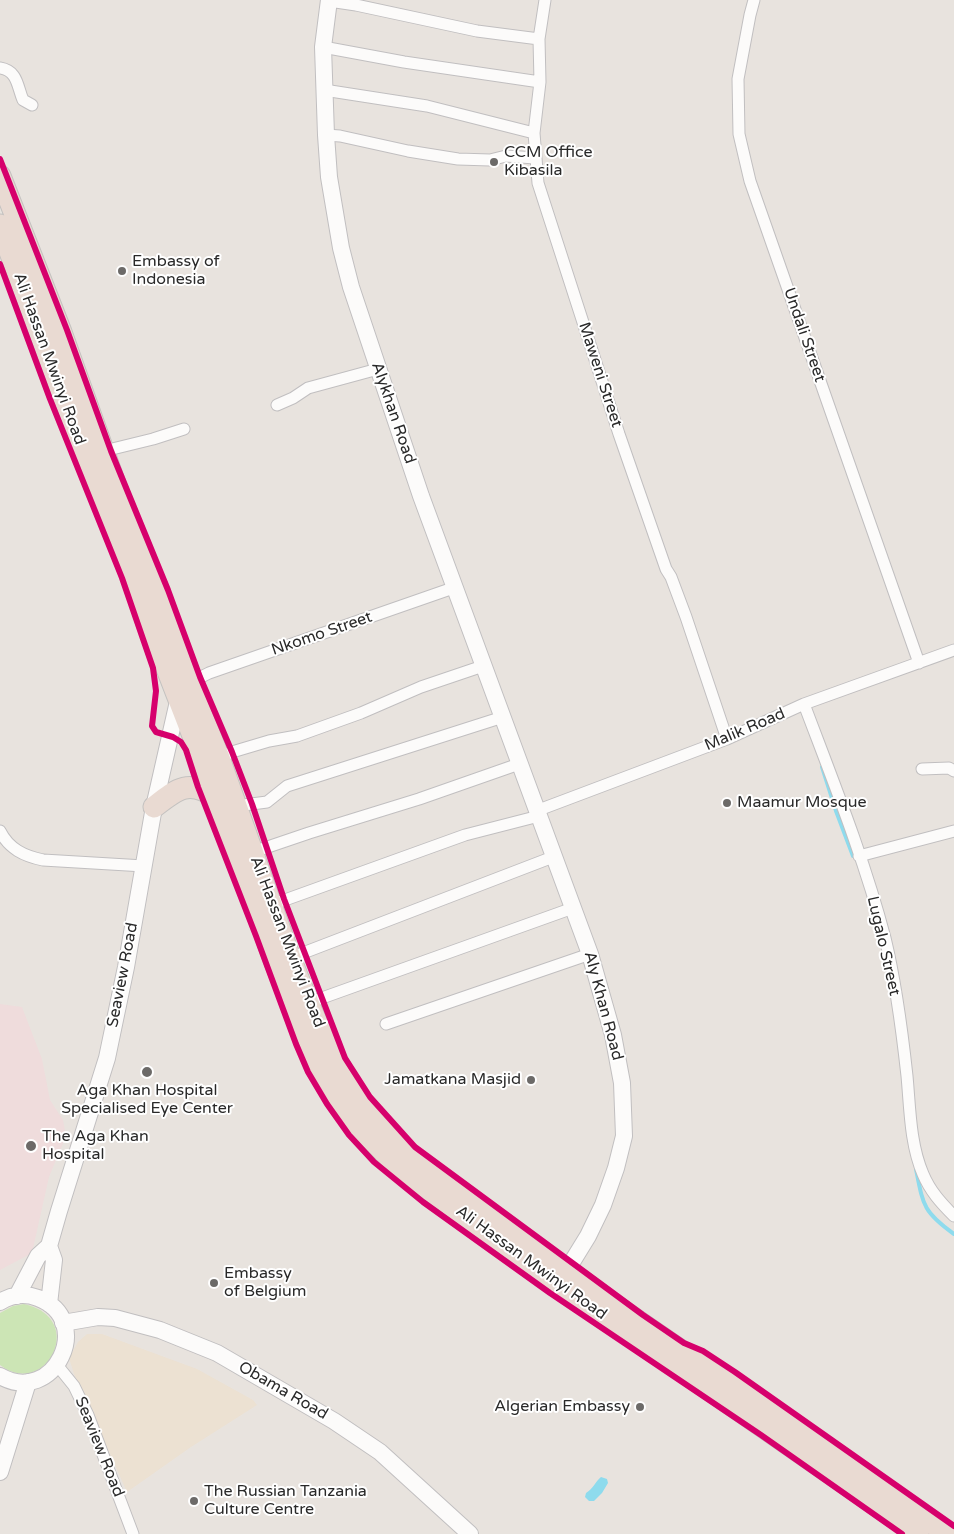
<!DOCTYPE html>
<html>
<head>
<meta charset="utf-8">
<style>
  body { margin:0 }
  canvas { display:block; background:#e8e3de }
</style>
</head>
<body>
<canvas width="954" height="1534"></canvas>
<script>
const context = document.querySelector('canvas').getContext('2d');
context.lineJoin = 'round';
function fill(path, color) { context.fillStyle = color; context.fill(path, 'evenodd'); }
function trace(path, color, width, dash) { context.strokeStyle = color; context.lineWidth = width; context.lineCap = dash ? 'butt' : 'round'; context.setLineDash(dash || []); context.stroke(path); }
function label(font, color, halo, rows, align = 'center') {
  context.font = font + ' "Varela Round",sans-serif'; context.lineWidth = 4; context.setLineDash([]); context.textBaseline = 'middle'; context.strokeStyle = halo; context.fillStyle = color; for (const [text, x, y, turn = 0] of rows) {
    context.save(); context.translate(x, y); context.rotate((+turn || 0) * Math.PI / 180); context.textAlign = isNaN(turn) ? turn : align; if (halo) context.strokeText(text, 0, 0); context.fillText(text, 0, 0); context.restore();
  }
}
fill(new Path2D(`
  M 87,1334 L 102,1334 L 197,1369 L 253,1400 L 257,1405 L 191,1447 L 127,1492 L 74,1374 L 69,1358 L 78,1342 Z`), '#ece1d2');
fill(new Path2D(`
  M 0,1004 L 22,1007 L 42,1059 L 50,1100 L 63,1120 L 66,1136 L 49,1177 L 32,1253 L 0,1270 Z`), '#efdcdc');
fill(new Path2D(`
  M 24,1304 C 88,1318 46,1400 0,1365 L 0,1313 L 13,1306 Z`), '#cce5b5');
fill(new Path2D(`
  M 601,1477 L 607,1479 L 608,1483 L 602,1493 L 594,1501 L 589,1501 L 585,1497 L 586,1493 C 593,1489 595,1482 601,1477 Z`), '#8edbed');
trace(new Path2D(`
  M 822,767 L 836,811 L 853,856
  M 916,1169 C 923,1205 923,1212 954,1234`), '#8edbed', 4);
const street = new Path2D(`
  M 545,0 L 539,39 L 540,82 L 534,133 L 538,183 L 619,434 L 666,569 L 671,577 L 686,617 L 727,739
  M 754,0 L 750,15 L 738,79 L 739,134 L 750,181 L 919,663
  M 329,1 L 356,5 L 477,31 L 539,39
  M 323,47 L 404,62 L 540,82
  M 0,68 C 18,71 17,86 23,100 L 32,105
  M 324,90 L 427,106 L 534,133
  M 326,135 L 340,136 L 408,151 L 458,159 L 490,160 L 506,156 L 535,158
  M 277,405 L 293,398 L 308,388 L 378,369
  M 104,451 L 153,439 L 184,429
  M 189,683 L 209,673 L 456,587
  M 804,704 C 833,781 864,858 885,938 C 896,983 902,1030 907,1076 C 910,1108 910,1144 923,1174 C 930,1191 941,1203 954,1216
  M 219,758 L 232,752 L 269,741 L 297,736 L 361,713 L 421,687 L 483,666
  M 922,769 L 949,768 L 954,771
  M 236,806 L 267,802 L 287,786 L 503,717
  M 536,811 L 727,739 L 804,704 L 954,650
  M 0,831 C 9,849 24,856 43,860 L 144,866
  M 253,852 L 309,833 L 419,799 L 519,764
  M 859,856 L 954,831
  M 271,905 L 465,835 L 539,816
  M 290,958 L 553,857
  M 308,1003 L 573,908
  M 386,1024 L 590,954
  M 57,1365 L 74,1386 L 88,1415 L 133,1534`);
const secondary = new Path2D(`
  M 329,0 L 323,47 L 326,135 L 329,177 L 341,248 L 351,287 L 421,496 L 590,954 L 613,1035 L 622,1083 L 624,1136 L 616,1168 L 603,1205 L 588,1236 L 572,1262 L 558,1277
  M 17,1296 L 38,1256 L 49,1246
  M 0,1302 C 11,1295 25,1293 38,1298 C 96,1320 54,1407 0,1376
  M 49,1304 L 54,1260 L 49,1246 L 59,1211 L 107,1058 L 126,967 L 154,807 L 179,697
  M 63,1323 L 98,1317 L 115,1318 L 160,1330 L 217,1353 L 334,1421 L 380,1452 L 470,1534
  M 0,1472 L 28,1382`);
const highway = new Path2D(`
  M 0,176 L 61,332 L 128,520 L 189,683 L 219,758 L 290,958 L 308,1003 L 322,1034 L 355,1094 L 377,1124 L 406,1153 L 623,1311 L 948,1534
  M 0,225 L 110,522 L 204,764 L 276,965 L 307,1042 L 324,1077 L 340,1105 L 361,1129 L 400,1168 L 554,1282 L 918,1534
  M 154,807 C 177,789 188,779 216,797`);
trace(street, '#c1bfc0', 13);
trace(secondary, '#c1bfc0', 18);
trace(highway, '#c4c2c0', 23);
trace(street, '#fcfbfa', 11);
trace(secondary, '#fcfbfa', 16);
trace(highway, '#e9dad2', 21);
trace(new Path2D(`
  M 0,159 L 67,330 L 111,451 L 168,590 L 200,677 L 232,752 L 252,804 L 284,899 L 345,1058 L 370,1097 L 415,1147 L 643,1315 L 684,1343 L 703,1351 L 735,1372 L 954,1526
  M 0,264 L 50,399 L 122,578 L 153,668 L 156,691 L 152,726 L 156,732 L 173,737 L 181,742 L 186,750 L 198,787 L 256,936 L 296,1044 L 308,1072 L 327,1104 L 349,1135 L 374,1162 L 423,1202 L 550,1293 L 761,1435 L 902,1534`), '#d6006c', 6);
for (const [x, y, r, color] of [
  [494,162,5,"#6c6a68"],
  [122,271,5,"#6c6a68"],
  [727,803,5,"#6c6a68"],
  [147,1072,6,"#6c6a68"],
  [531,1080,5,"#6c6a68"],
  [31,1146,6,"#6c6a68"],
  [214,1283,5,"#6c6a68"],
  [640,1407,5,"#6c6a68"],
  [194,1501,5,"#6c6a68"]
]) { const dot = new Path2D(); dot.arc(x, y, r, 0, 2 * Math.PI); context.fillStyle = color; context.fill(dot); trace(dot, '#fff', 2); }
label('16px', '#292929', '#fff', [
  ["CCM Office",504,153],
  ["Kibasila",504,171],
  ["Embassy of",132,262],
  ["Indonesia",132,280],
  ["Maamur Mosque",737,803],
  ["Jamatkana Masjid",521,1080,"right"],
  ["Aga Khan Hospital",147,1091,"center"],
  ["Specialised Eye Center",147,1109,"center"],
  ["The Aga Khan",42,1137],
  ["Hospital",42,1155],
  ["Embassy",224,1274],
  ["of Belgium",224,1292],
  ["Algerian Embassy",630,1407,"right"],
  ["The Russian Tanzania",204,1492],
  ["Culture Centre",204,1510]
], 'left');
label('16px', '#292929', '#fff', [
  ["Undali Street",804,335,71],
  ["Ali Hassan Mwinyi Road",49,359,70],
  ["Maweni Street",600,375,72],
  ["Alykhan Road",393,413,71],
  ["Nkomo Street",322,634,-19],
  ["Malik Road",745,730,-23],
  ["Ali Hassan Mwinyi Road",287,942,69],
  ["Lugalo Street",883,946,77],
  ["Seaview Road",123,975,-79],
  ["Aly Khan Road",603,1006,75],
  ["Ali Hassan Mwinyi Road",531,1263,36],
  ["Obama Road",283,1391,30],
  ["Seaview Road",99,1447,68]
]);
</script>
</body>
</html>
